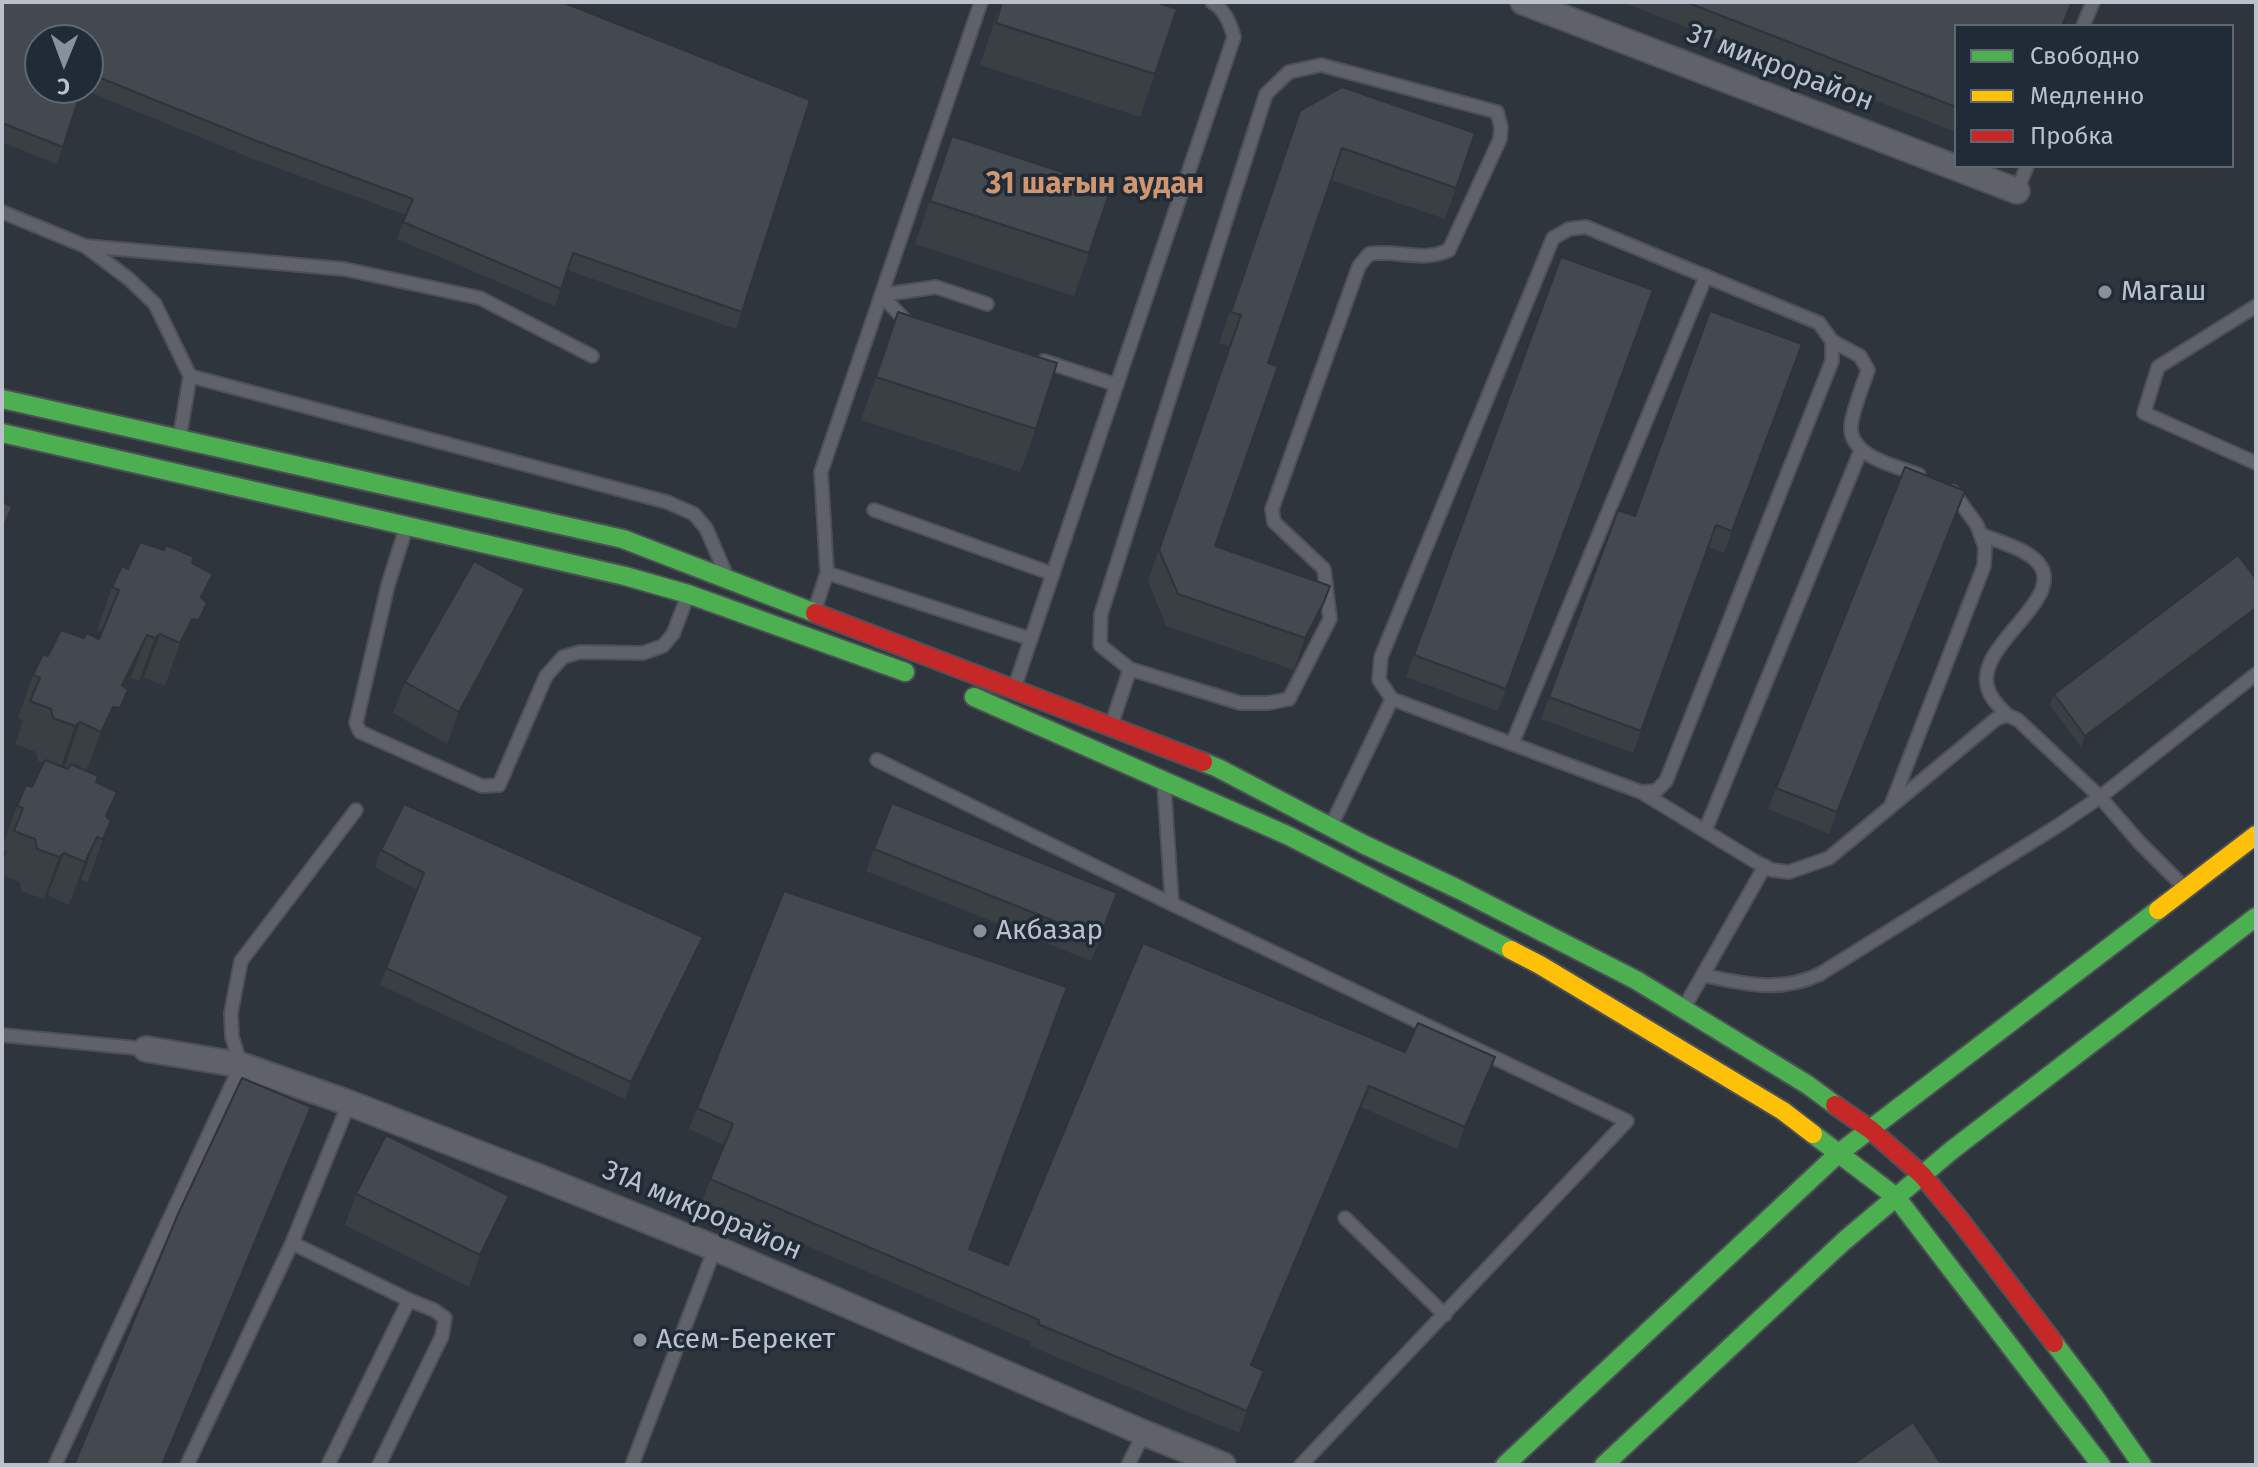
<!DOCTYPE html>
<html>
<head>
<meta charset="utf-8">
<style>
  body { margin:0 }
  #map { position:relative; width:2258px; height:1467px; overflow:hidden; background:#2f353c; font-family:"Fira Sans",sans-serif }
  canvas { display:block }
  .frame { position:absolute; inset:0; border:4px solid #bac1cb; pointer-events:none }
  .legend { position:absolute; left:1954px; top:24px; width:280px; height:144px; box-sizing:border-box; background:#212b37; border:2px solid #5e6772; margin:0; padding:10px 14px; list-style:none; font-size:24px; color:#bac1cb }
  .legend li { display:flex; align-items:center; gap:16px; height:40px }
  .legend b { width:40px; border:2px solid #5e6772 }
  .north { position:absolute; left:24px; top:24px; width:80px; height:80px; box-sizing:border-box; background:#212b37; border:2px solid #5e6772; border-radius:50%; rotate:181deg; font-size:22px; font-weight:700; line-height:32px; text-align:center; color:#bac1cb }
  .north::after { content:''; display:block; margin:auto; width:28px; height:36px; background:#899099; clip-path:polygon(50% 0,100% 100%,50% 72%,0 100%) }
</style>
</head>
<body>
<div id="map">
<canvas width="2258" height="1467"></canvas>
<div class="frame"></div>
<ul class="legend">
<li><b style="height:10px;background:#4caf50"></b>Свободно</li>
<li><b style="height:10px;background:#ffc107"></b>Медленно</li>
<li><b style="height:10px;background:#c62828"></b>Пробка</li>
</ul>
<div class="north">С</div>
</div>
<script>
const context = document.querySelector('canvas').getContext('2d');
context.lineJoin = 'round';
function trace(path, color, width, dash) { context.strokeStyle = color; context.lineWidth = width; context.lineCap = dash ? 'butt' : 'round'; context.setLineDash(dash || []); context.stroke(path); }
function fill(path, color) { context.fillStyle = color; context.fill(path, 'evenodd'); }
function label(font, color, halo, rows, align = 'center') {
  context.font = font + ' "Fira Sans",sans-serif'; context.lineWidth = 7; context.setLineDash([]); context.textBaseline = 'middle'; context.strokeStyle = halo; context.fillStyle = color; for (const [text, x, y, turn = 0] of rows) {
    context.save(); context.translate(x, y); context.rotate((+turn || 0) * Math.PI / 180); context.textAlign = isNaN(turn) ? turn : align; if (halo) context.strokeText(text, 0, 0); context.fillText(text, 0, 0); context.restore();
  }
}
const lane = new Path2D(`
  M 2083,26 L 2093,2
  M 1321,65 L 1497,112 L 1501,127 L 1500,139 L 1449,250 C 1421,263 1397,249 1369,254 L 1359,266 L 1272,509 L 1274,522 L 1324,569 L 1330,619 L 1289,699 L 1268,703 L 1240,703 L 1130,669 L 1100,645 L 1101,614 L 1266,94 L 1289,72 Z
  M 2017,191 L 2027,166
  M 2,212 L 85,246 L 129,279 L 155,304 L 190,376 L 180,435
  M 1586,227 L 1819,323 L 1832,341 L 1832,361 L 1666,781 L 1656,791 L 1641,792 L 1392,699 L 1379,680 L 1381,657 L 1553,238 L 1569,229 Z
  M 85,246 L 344,269 L 480,298 L 592,356
  M 2256,306 L 2158,367 L 2144,413 L 2256,463
  M 909,324 L 881,295 L 936,287 L 987,304
  M 1832,341 L 1860,356 L 1868,370 C 1863,385 1852,412 1851,426 C 1849,457 1897,466 1919,475
  M 1044,361 L 1117,385
  M 190,376 L 667,502 L 694,514 L 706,528 L 725,572
  M 874,510 L 1053,574
  M 406,528 L 388,585 L 356,723 L 360,732 L 482,786 L 499,785 L 546,676 L 563,657 L 580,652 L 643,653 L 663,646 L 673,634 L 688,595
  M 1980,534 C 1996,541 2018,546 2032,557 C 2078,593 1978,640 1987,685 C 1989,697 1999,706 2007,715
  M 827,573 L 1031,639
  M 815,609 L 827,573 L 821,472 L 981,2
  M 1015,686 L 1234,37 C 1230,23 1225,10 1212,2
  M 1112,723 L 1130,669
  M 1512,744 L 1706,276
  M 877,760 L 1172,904 L 1627,1121 L 1301,1465
  M 1164,784 L 1172,904
  M 1641,792 L 1756,862 L 1772,870 L 1789,872 L 1829,858 L 1996,719 L 2007,715 L 2018,720 L 2100,797 L 2139,842 L 2184,887
  M 1892,803 L 1984,566 L 1985,547 L 1977,525 L 1953,492
  M 1332,824 L 1392,699
  M 1705,831 L 1861,450
  M 1703,975 C 1742,984 1782,993 1820,974 L 2059,825 L 2100,797 L 2256,674
  M 1685,1006 L 1765,866
  M 2,1035 L 146,1049
  M 1345,1218 L 1445,1315
  M 292,1243 L 409,1300 L 434,1310 L 445,1318 L 442,1336 L 379,1465
  M 55,1465 L 241,1065 L 232,1037 L 231,1013 L 241,961 L 356,810
  M 187,1465 L 292,1243 L 349,1103
  M 328,1465 L 409,1300
  M 632,1465 L 715,1248
  M 1128,1465 L 1144,1433`);
const street = new Path2D(`
  M 1523,2 L 2017,191
  M 146,1049 L 241,1065 L 349,1103 L 539,1177 L 715,1248 L 1144,1433 L 1223,1465`);
const fast = new Path2D(`
  M 2,399 L 623,539 L 815,613
  M 2,433 L 625,576 L 688,594 L 905,672
  M 974,697 L 1289,836 L 1511,950
  M 1203,762 L 1218,768 L 1363,844 L 1460,890 L 1636,980 L 1808,1085 L 1835,1105
  M 1813,1134 L 1896,1197 L 2101,1465
  M 2054,1343 L 2094,1396 L 2142,1465
  M 1505,1465 L 1839,1153 L 2158,910
  M 1604,1465 L 1844,1241 L 1952,1150 L 2256,917`);
const slow = new Path2D(`
  M 2158,910 L 2256,835
  M 1511,950 L 1540,965 L 1783,1111 L 1813,1134`);
const jam = new Path2D(`
  M 815,613 L 1203,762
  M 1835,1105 L 1871,1130 L 1922,1175 L 1959,1219 L 2054,1343`);
trace(lane, '#4d5157', 16);
trace(street, '#4d5157', 28);
trace(fast, '#4d5157', 22);
trace(slow, '#4d5157', 22);
trace(jam, '#4d5157', 22);
trace(lane, '#5f6369', 12);
trace(street, '#5f6369', 24);
trace(fast, '#4caf50', 18);
trace(slow, '#ffc107', 18);
trace(jam, '#c62828', 18);
fill(new Path2D(`
  M 2,2 L 742,312 L 736,329 L 567,270 L 555,306 L 397,239 L 406,215 L 253,159 L 82,89 L 57,164 L 2,142 ZM 88,40 L 88,88 L 40,88 Z
  M 1001,2 L 1156,2 L 1155,74 L 1140,117 L 980,65 Z
  M 1622,2 L 2072,2 L 2063,26 L 1956,26 L 1956,132 Z
  M 1475,133 L 1445,219 L 1331,180 L 1268,363 L 1215,546 L 1312,634 L 1294,670 L 1166,626 L 1148,581 L 1229,346 L 1219,343 L 1289,142 Z
  M 952,136 L 1089,253 L 1074,296 L 915,244 Z
  M 1561,257 L 1653,290 L 1498,711 L 1406,677 Z
  M 898,312 L 1036,429 L 1020,472 L 861,420 Z
  M 1802,344 L 1724,553 L 1708,547 L 1633,753 L 1541,719 L 1618,510 L 1635,516 Z
  M 1957,513 L 1829,834 L 1768,809 L 1776,788 Z
  M 2238,555 L 2081,747 L 2050,705 L 2054,694 Z
  M 192,563 L 213,574 L 204,599 L 207,603 L 184,663 L 176,662 L 165,686 L 144,677 L 139,681 L 131,678 L 126,689 L 128,690 L 104,751 L 97,750 L 87,771 L 96,782 L 108,818 L 111,821 L 88,882 L 81,880 L 69,905 L 48,895 L 44,899 L 21,891 L 20,882 L 2,875 L 2,864 L 7,851 L 2,849 L 2,847 L 17,806 L 32,787 L 43,763 L 38,761 L 36,752 L 15,744 L 23,721 L 18,718 L 33,675 L 84,638 L 99,639 L 102,632 L 97,630 L 112,587 L 128,569 Z
  M 525,589 L 514,621 L 447,744 L 393,713 L 405,682 Z
  M 874,849 L 1109,915 L 1091,961 L 866,871 Z
  M 381,850 L 697,954 L 625,1099 L 380,985 L 417,890 L 375,867 Z
  M 784,891 L 969,1249 L 1008,1265 L 1405,1052 L 1487,1078 L 1457,1149 L 1361,1107 L 1252,1366 L 1264,1371 L 1239,1433 L 1030,1346 L 1031,1342 L 702,1201 L 724,1145 L 689,1129 Z
  M 356,1194 L 509,1196 L 498,1228 L 469,1287 L 345,1225 Z`), '#3a3f44');
fill(new Path2D(`
  M 1965,491 L 1957,513 L 1829,834 L 1837,812 Z
  M 213,574 L 196,620 L 207,603 L 192,645 L 184,663 L 176,662 L 165,686 L 180,643 Z
  M 525,589 L 514,621 L 447,744 L 459,712 Z
  M 1324,602 L 1312,634 L 1294,670 L 1305,638 Z
  M 2256,608 L 2256,616 L 2081,747 L 2085,736 Z
  M 160,634 L 144,677 L 139,681 L 155,638 Z
  M 147,635 L 131,678 L 116,708 L 128,690 L 104,751 L 97,750 L 85,774 L 101,732 Z
  M 80,722 L 65,765 L 60,769 L 75,726 Z
  M 117,792 L 102,835 L 106,816 Z
  M 111,821 L 96,864 L 88,882 L 103,839 Z
  M 97,837 L 81,880 L 69,905 L 85,862 Z
  M 64,853 L 48,895 L 44,899 L 59,857 Z
  M 703,937 L 697,954 L 625,1099 L 631,1082 Z
  M 1495,1057 L 1487,1078 L 1457,1149 L 1465,1127 Z
  M 1369,1086 L 1361,1107 L 1243,1387 L 1251,1365 Z
  M 311,1107 L 300,1139 L 164,1465 L 162,1465 Z
  M 509,1196 L 498,1228 L 469,1287 L 480,1255 Z
  M 1264,1371 L 1256,1392 L 1239,1433 L 1247,1411 Z`), '#303337');
const building = new Path2D(`
  M 2,2 L 562,2 L 810,100 L 742,312 L 573,253 L 561,289 L 403,222 L 413,199 L 259,142 L 88,73 L 88,40 L 40,40 L 40,88 L 82,88 L 63,147 L 2,123 Z
  M 1002,2 L 1156,2 L 1177,9 L 1155,74 L 996,23 Z
  M 1686,2 L 2072,2 L 2062,26 L 1956,26 L 1956,107 Z
  M 1342,87 L 1475,133 L 1456,188 L 1342,148 L 1268,363 L 1278,366 L 1215,546 L 1330,586 L 1324,602 L 1305,638 L 1178,594 L 1159,550 L 1241,315 L 1231,312 L 1300,111 Z
  M 952,136 L 1111,188 L 1089,253 L 930,201 Z
  M 1561,257 L 1653,290 L 1506,689 L 1414,655 Z
  M 1710,311 L 1802,344 L 1732,531 L 1716,525 L 1641,731 L 1549,697 L 1618,510 L 1635,516 Z
  M 898,312 L 1057,363 L 1036,429 L 876,377 Z
  M 1905,467 L 1965,491 L 1837,812 L 1776,788 Z
  M 2,502 L 12,506 L 2,531 Z
  M 140,542 L 164,550 L 166,545 L 194,557 L 192,563 L 213,574 L 201,597 L 207,603 L 199,620 L 192,619 L 180,643 L 160,634 L 155,638 L 147,635 L 122,685 L 128,690 L 120,708 L 113,707 L 101,732 L 80,722 L 75,726 L 53,718 L 51,709 L 30,701 L 40,678 L 33,675 L 43,654 L 48,656 L 61,630 L 84,638 L 87,633 L 99,639 L 119,590 L 112,587 L 122,566 L 128,569 Z
  M 2238,555 L 2256,579 L 2256,608 L 2085,736 L 2054,694 Z
  M 474,561 L 525,589 L 459,712 L 405,682 Z
  M 45,760 L 68,769 L 71,764 L 98,776 L 96,782 L 117,792 L 106,816 L 111,821 L 103,839 L 97,837 L 85,862 L 64,853 L 59,857 L 37,849 L 35,839 L 14,831 L 23,808 L 17,806 L 26,785 L 32,787 Z
  M 892,803 L 1117,893 L 1099,939 L 874,849 Z
  M 404,804 L 703,937 L 631,1082 L 386,968 L 424,873 L 381,850 Z
  M 784,891 L 1067,987 L 969,1249 L 1008,1265 L 1143,943 L 1405,1052 L 1418,1023 L 1495,1057 L 1465,1127 L 1369,1086 L 1251,1365 L 1264,1371 L 1247,1411 L 1038,1324 L 1039,1320 L 710,1179 L 733,1124 L 697,1108 Z
  M 242,1078 L 311,1107 L 162,1465 L 74,1465 L 178,1214 Z
  M 386,1135 L 509,1196 L 480,1255 L 356,1194 Z
  M 1913,1422 L 1942,1465 L 1852,1465 Z`);
fill(building, '#44494f');
trace(building, '#303337', 2);
for (const [x, y, r, color] of [
  [2105,292,8,"#899099"],
  [980,931,8,"#899099"],
  [640,1340,8,"#899099"]
]) { const dot = new Path2D(); dot.arc(x, y, r, 0, 2 * Math.PI); context.fillStyle = color; context.fill(dot); trace(dot, '#212b37', 3); }
label('28px', '#bac1cb', '#212b37', [
  ["31 микрорайон",1780,68,21],
  ["31А микрорайон",702,1211,23]
]);
label('28px', '#bac1cb', '#212b37', [
  ["Магаш",2121,292],
  ["Акбазар",996,931],
  ["Асем-Берекет",656,1340]
], 'left');
label('bold 30px', '#d09670', '#212b37', [
  ["31 шағын аудан",1095,185]
]);
</script>
</body>
</html>
